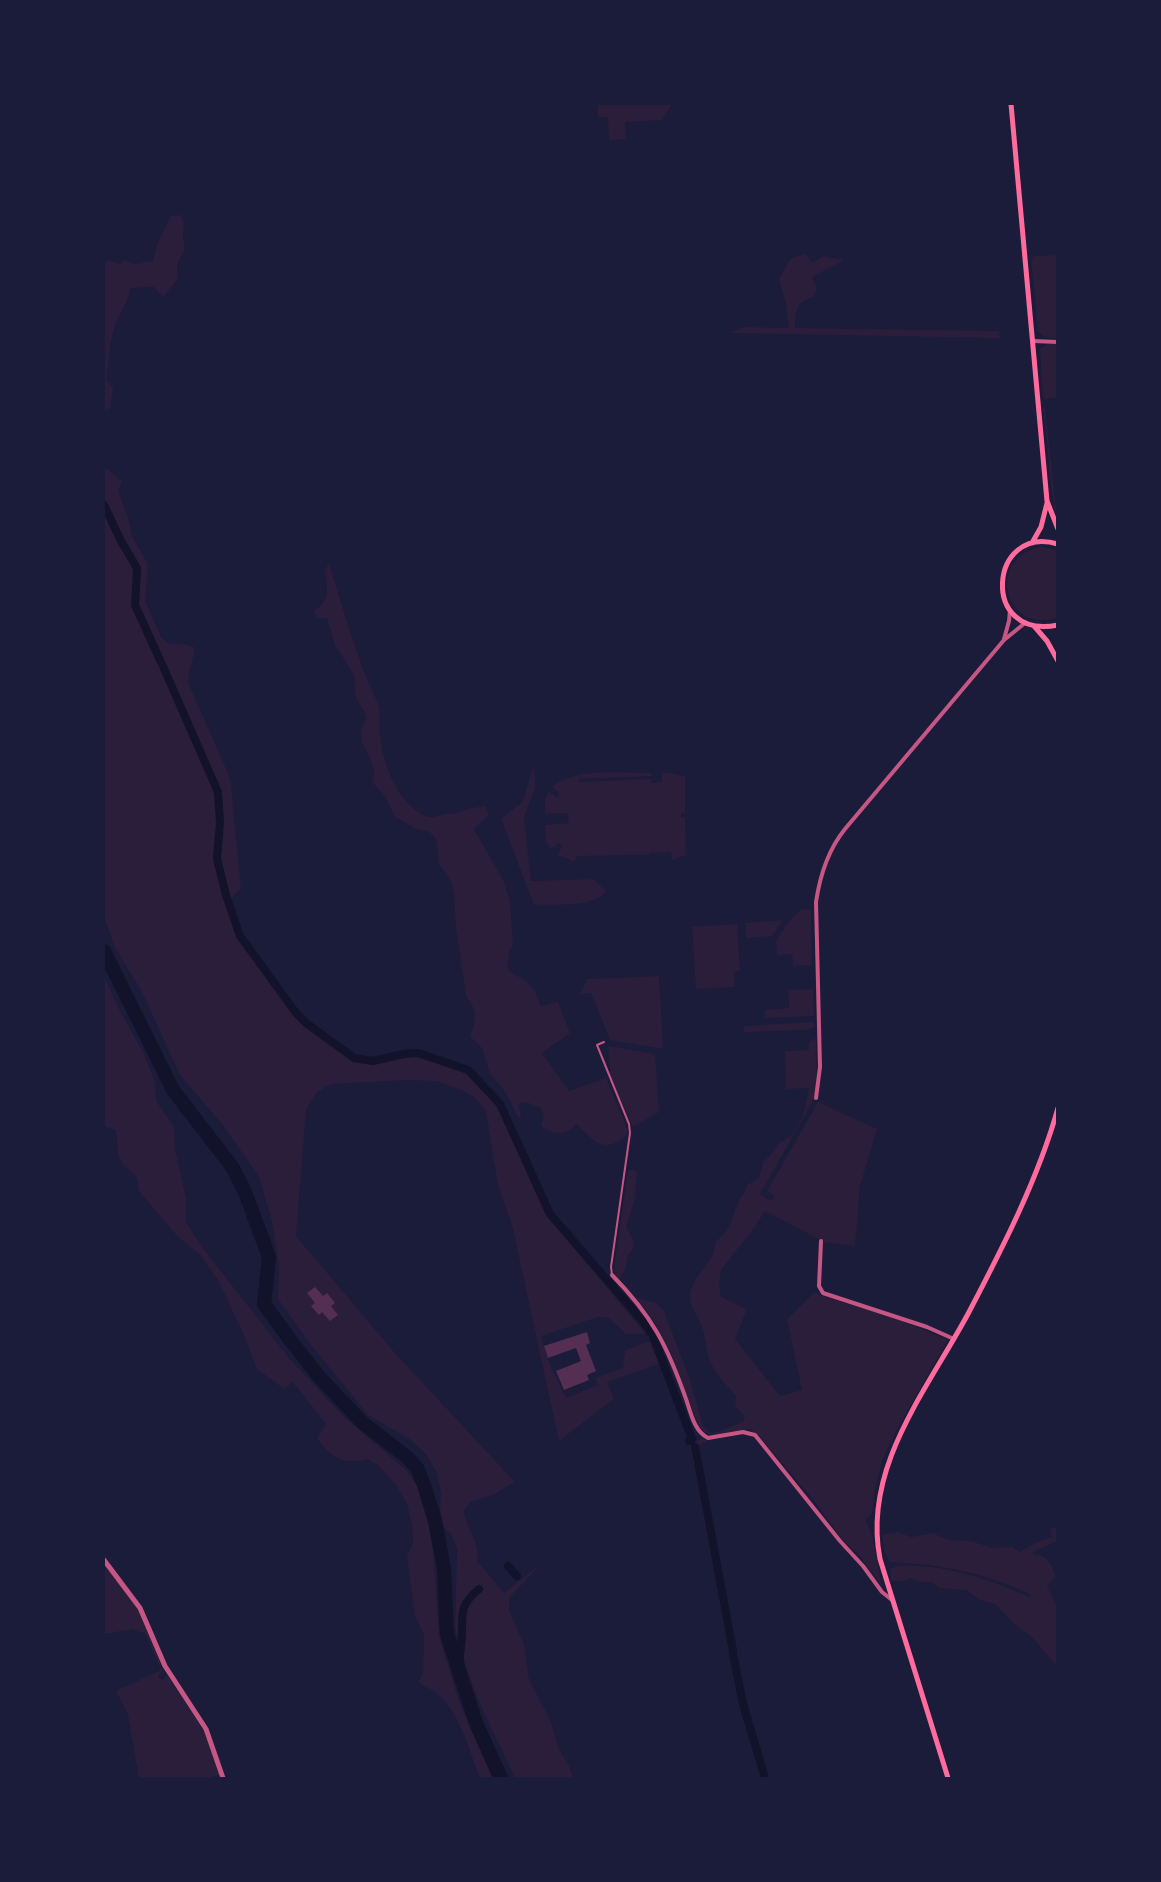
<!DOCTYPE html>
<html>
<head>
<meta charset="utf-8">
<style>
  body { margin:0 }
  #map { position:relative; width:1161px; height:1882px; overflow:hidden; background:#1b1b3a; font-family:Rubik,sans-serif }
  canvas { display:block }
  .frame { position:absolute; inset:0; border:105px solid #1b1b3a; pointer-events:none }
</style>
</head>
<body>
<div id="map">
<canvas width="1161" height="1882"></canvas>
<div class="frame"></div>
</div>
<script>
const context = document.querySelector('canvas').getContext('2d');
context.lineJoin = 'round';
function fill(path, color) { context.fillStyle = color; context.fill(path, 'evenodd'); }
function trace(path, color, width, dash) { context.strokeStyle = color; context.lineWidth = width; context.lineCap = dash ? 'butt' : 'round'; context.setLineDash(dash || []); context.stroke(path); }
fill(new Path2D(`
  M 598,104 L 672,104 L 662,120 L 625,122 L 626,139 L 609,140 L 608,117 L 598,117 Z
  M 180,215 L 184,222 L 183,237 L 185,249 L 177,265 L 178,279 L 163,297 L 154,287 L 130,288 C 130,302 116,317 113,332 C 109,348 109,364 106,380 L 113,388 L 110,408 L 104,412 L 104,262 L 110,261 L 120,264 L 125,260 L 134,264 L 153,261 L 157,244 L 171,216 Z
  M 805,254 L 813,263 L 823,256 L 844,260 L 812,277 L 817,289 L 813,297 C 793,304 797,310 795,328 L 999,331 L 1000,338 L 728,333 L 745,327 L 789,328 L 786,304 L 779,279 L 791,258 Z
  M 1057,255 L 1057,338 C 1049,338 1042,339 1038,330 L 1031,259 L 1034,256 Z
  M 1057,343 L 1057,398 L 1043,399 L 1040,349 L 1047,344 Z
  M 1043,407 L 1045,407 L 1057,518 L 1052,492 Z
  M 104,467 L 122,481 L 118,491 L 129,520 L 132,536 L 148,564 L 145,600 L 161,637 L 170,644 L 182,644 L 194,647 C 195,661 186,670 189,685 L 228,773 L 231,785 L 241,888 L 230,900 L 220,855 L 223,823 L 219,788 L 138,605 L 139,567 L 123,541 L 104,501 Z
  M 104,509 L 119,542 L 135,566 L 134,607 L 215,793 L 217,824 L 214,864 L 236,935 L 241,943 L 298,1019 L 350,1058 L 369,1063 L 401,1057 L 417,1056 L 429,1059 L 467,1073 L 496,1102 L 546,1215 L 646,1334 L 626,1334 L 609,1318 L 598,1317 L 541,1336 L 548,1360 L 566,1398 L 598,1385 L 595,1378 L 623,1368 L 625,1350 L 650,1341 L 659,1364 L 607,1382 L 614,1399 L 559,1441 L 512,1225 L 498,1185 L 486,1111 L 475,1098 L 461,1090 L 437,1081 L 406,1080 L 331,1084 L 317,1092 L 309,1104 L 306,1111 L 296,1236 L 395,1353 L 515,1482 L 493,1495 L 470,1502 L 464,1511 C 466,1529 481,1543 477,1561 L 504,1593 L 541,1564 L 509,1598 L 509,1611 L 524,1644 L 529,1679 L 551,1722 L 558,1747 L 569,1766 L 573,1778 L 515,1778 L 479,1702 L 469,1676 L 455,1628 L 457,1548 L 452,1536 L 443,1526 L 440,1514 L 441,1493 L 437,1473 L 426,1454 L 411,1440 L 368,1415 L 307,1340 L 278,1299 L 279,1265 L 272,1221 L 259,1177 L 223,1125 L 180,1075 L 141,990 L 115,948 L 104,917 Z
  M 1041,547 L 1057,550 L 1057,618 C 1003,634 986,557 1041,547 Z
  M 329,564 C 340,599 350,634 363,669 C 367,682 375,694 379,707 C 381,715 379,725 380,734 C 382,761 396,799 420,813 C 433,821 435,815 446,814 C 457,814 457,813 467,809 C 472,807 479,808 485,806 L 489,815 L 474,829 L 503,880 L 510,900 L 513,945 L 509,952 L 507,967 C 512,975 519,976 526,981 C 534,988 538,997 541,1006 L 558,1002 L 570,1033 L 542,1053 L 569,1091 L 606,1078 L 627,1128 L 628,1134 C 604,1156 595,1141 576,1124 C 565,1137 554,1135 541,1126 L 544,1115 L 540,1107 L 525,1102 L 518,1104 L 521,1114 L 519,1119 L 504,1090 L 490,1074 L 482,1048 L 470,1036 C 477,1018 478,1012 466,996 L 456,928 L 454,893 L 451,881 L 439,864 L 436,838 L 429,832 L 416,829 L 395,817 L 385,796 L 373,783 L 374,772 L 370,758 L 362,742 L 361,730 L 366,719 L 365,713 L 356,698 L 354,675 L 335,645 L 327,618 L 317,618 L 314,610 C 332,602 327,585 325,569 Z
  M 534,763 L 535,788 L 524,817 L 531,881 L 593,879 L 606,891 C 595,908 554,904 534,905 L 501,819 L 521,803 L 524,798 Z
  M 662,772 L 685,776 L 685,813 L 681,813 L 681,818 L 685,817 L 686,855 L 672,860 L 671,852 L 649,853 L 649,855 L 576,856 L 575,862 L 558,855 L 562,846 L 559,843 L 551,849 L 546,842 L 545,825 L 569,823 L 567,813 L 545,814 L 545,800 L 549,791 L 557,797 L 559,793 L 552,787 C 574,767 623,773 651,773 L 652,776 L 579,779 L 579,782 L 651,779 L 651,783 L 662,782 Z
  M 801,909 L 811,910 L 812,965 L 793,966 L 792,954 L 777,955 L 776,940 L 790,920 Z
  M 783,920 L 772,936 L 746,938 L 745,923 Z
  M 737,924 L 740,971 L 734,971 L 735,987 L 696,989 L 692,927 Z
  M 104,976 L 118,1007 L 143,1052 L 154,1079 L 157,1102 L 174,1127 L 175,1149 L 186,1198 L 186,1222 L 201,1246 L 290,1359 L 342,1415 L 407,1471 L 417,1486 L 429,1527 L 433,1551 L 439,1636 L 459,1701 L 492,1778 L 480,1778 C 469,1751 461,1715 438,1694 C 432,1689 424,1687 418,1682 L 423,1674 L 424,1634 L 415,1617 L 407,1556 L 413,1544 L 412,1525 L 407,1504 L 396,1485 L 379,1466 L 368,1459 C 344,1465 331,1459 317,1438 L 326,1424 L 293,1382 L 284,1389 L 257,1369 L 244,1335 L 219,1282 L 201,1255 L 178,1237 L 139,1191 L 136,1176 L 124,1166 L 118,1155 L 116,1130 L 104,1126 Z
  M 659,976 L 663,1049 L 610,1040 L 591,993 L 580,994 L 587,979 Z
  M 813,989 L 814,1016 L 765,1018 L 765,1010 L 789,1008 L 788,990 Z
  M 814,1022 L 814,1027 L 808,1030 L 744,1032 L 744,1026 Z
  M 816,1038 L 817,1087 L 814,1099 L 760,1194 L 771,1201 L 775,1196 L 767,1191 L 818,1102 L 877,1129 L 860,1186 L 855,1246 L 824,1242 L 765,1211 L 751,1232 L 721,1270 L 719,1285 L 721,1297 L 747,1309 L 735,1339 L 780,1396 L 802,1390 L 787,1319 L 815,1292 L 819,1295 L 896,1318 L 948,1340 L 896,1431 L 882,1461 L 875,1490 L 872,1514 L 865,1519 L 872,1535 L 882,1586 L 858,1554 L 844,1542 L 812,1498 L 758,1435 L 750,1429 C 730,1429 709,1445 697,1423 C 681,1379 668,1332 635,1297 L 656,1303 L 664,1311 L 690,1380 L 703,1426 L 709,1432 L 714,1433 L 743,1422 L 745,1416 L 735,1406 L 736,1396 C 726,1384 714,1374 709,1358 C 706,1349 706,1339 703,1330 C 699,1313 685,1308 692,1287 C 698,1270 716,1261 715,1242 C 734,1228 729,1222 738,1203 C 741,1196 745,1193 747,1185 L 759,1178 L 763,1162 L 772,1154 L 778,1144 L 792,1135 L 803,1116 L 809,1088 L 786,1089 L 785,1051 L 809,1050 L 809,1042 Z
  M 608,1046 L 655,1054 L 659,1112 L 633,1127 L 611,1077 Z
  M 634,1169 L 637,1174 L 634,1202 L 626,1227 L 633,1240 L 634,1246 L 628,1256 L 625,1270 L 619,1280 L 614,1271 L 615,1261 L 628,1171 Z
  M 702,1438 L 708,1441 L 698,1446 L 735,1647 L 729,1651 L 690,1447 Z
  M 1057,1527 L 1057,1541 L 1034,1552 L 1035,1554 C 1047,1555 1054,1566 1055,1578 L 1047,1586 L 1057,1606 L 1057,1665 L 1053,1662 L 1032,1637 L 1014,1624 L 995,1604 L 980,1600 L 966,1590 L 939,1588 L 932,1582 L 919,1582 L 911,1578 L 905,1581 L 891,1581 L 890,1570 L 895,1566 C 939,1562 990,1579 1029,1597 L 1031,1595 C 987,1573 939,1564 890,1562 L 884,1551 L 882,1535 L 898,1532 L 911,1537 L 933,1533 L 949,1540 L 972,1541 L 992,1548 L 1013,1547 L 1020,1552 L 1035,1543 L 1052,1537 L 1050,1529 Z
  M 104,1564 L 136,1606 L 162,1665 L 160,1666 L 144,1632 L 139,1632 L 133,1629 L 104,1634 Z
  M 163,1669 L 158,1677 L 162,1680 L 167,1675 L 205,1733 L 220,1775 L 207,1778 L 139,1778 L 128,1715 L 116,1691 Z`), '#2a1e3b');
trace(new Path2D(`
  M 104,505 L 121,541 L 137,568 L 135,605 L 160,660
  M 162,664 L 218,792 L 220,823 L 217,859 L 226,895 L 240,936 L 296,1013 L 306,1023 L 354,1058 L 373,1061 L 404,1054 L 418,1053 L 468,1070 L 500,1104 L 550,1214 L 640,1318 L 651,1333
  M 654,1339 L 692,1439 L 689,1441
  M 695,1447 L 733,1651
  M 508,1566 L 517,1576
  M 733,1654 L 743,1704 L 765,1778
  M 459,1668 C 460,1657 461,1646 462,1635 C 462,1612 460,1605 479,1589`), '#12122b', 8);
trace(new Path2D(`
  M 104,951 L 173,1090 L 233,1168 L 245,1192 L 269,1257 L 264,1304 L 291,1341 L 321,1379 L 363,1423 L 407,1457 L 417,1468 L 423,1482 L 435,1520 L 444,1569 L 447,1634 L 476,1723 L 501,1778`), '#12122b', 14);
fill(new Path2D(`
  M 315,1287 L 323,1296 L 327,1293 L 335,1303 L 331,1306 L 338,1315 L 330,1321 L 322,1312 L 319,1315 L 311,1306 L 315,1303 L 307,1293 Z
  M 587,1332 L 590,1343 L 586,1345 L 596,1371 L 587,1375 L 589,1380 L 564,1390 L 556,1371 L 581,1361 L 576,1348 L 548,1358 L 544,1346 Z`), '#542f53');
trace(new Path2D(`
  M 604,1042 L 597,1045 L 629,1124 L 630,1133 L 611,1267 L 612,1275`), '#c65784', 2);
trace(new Path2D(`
  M 1033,341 L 1058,342
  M 1004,639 L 1009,621 L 1010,610
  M 816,1098 L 820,1067 L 816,902 C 820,875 828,850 845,829 L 1004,640 L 1025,623
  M 821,1241 L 819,1286 L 823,1293 L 927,1327 L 954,1339
  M 612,1275 C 652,1316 667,1345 686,1399 C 691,1413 694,1431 708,1438 L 743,1432 L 755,1435 L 840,1541 L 863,1566 L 882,1592 L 892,1600`), '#c65784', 4);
trace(new Path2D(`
  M 104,1560 L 140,1608 L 165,1666 L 206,1729 L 223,1778`), '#c65784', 5);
trace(new Path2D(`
  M 1011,104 L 1047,501 L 1058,529
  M 1032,543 L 1041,527 L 1047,503
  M 1058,544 C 989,523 979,641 1058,625
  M 1034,626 L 1047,641 L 1058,661
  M 948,1778 L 880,1559 C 862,1467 928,1389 969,1312 C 1003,1247 1038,1179 1058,1108`), '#ff6b9d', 5);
</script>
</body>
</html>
